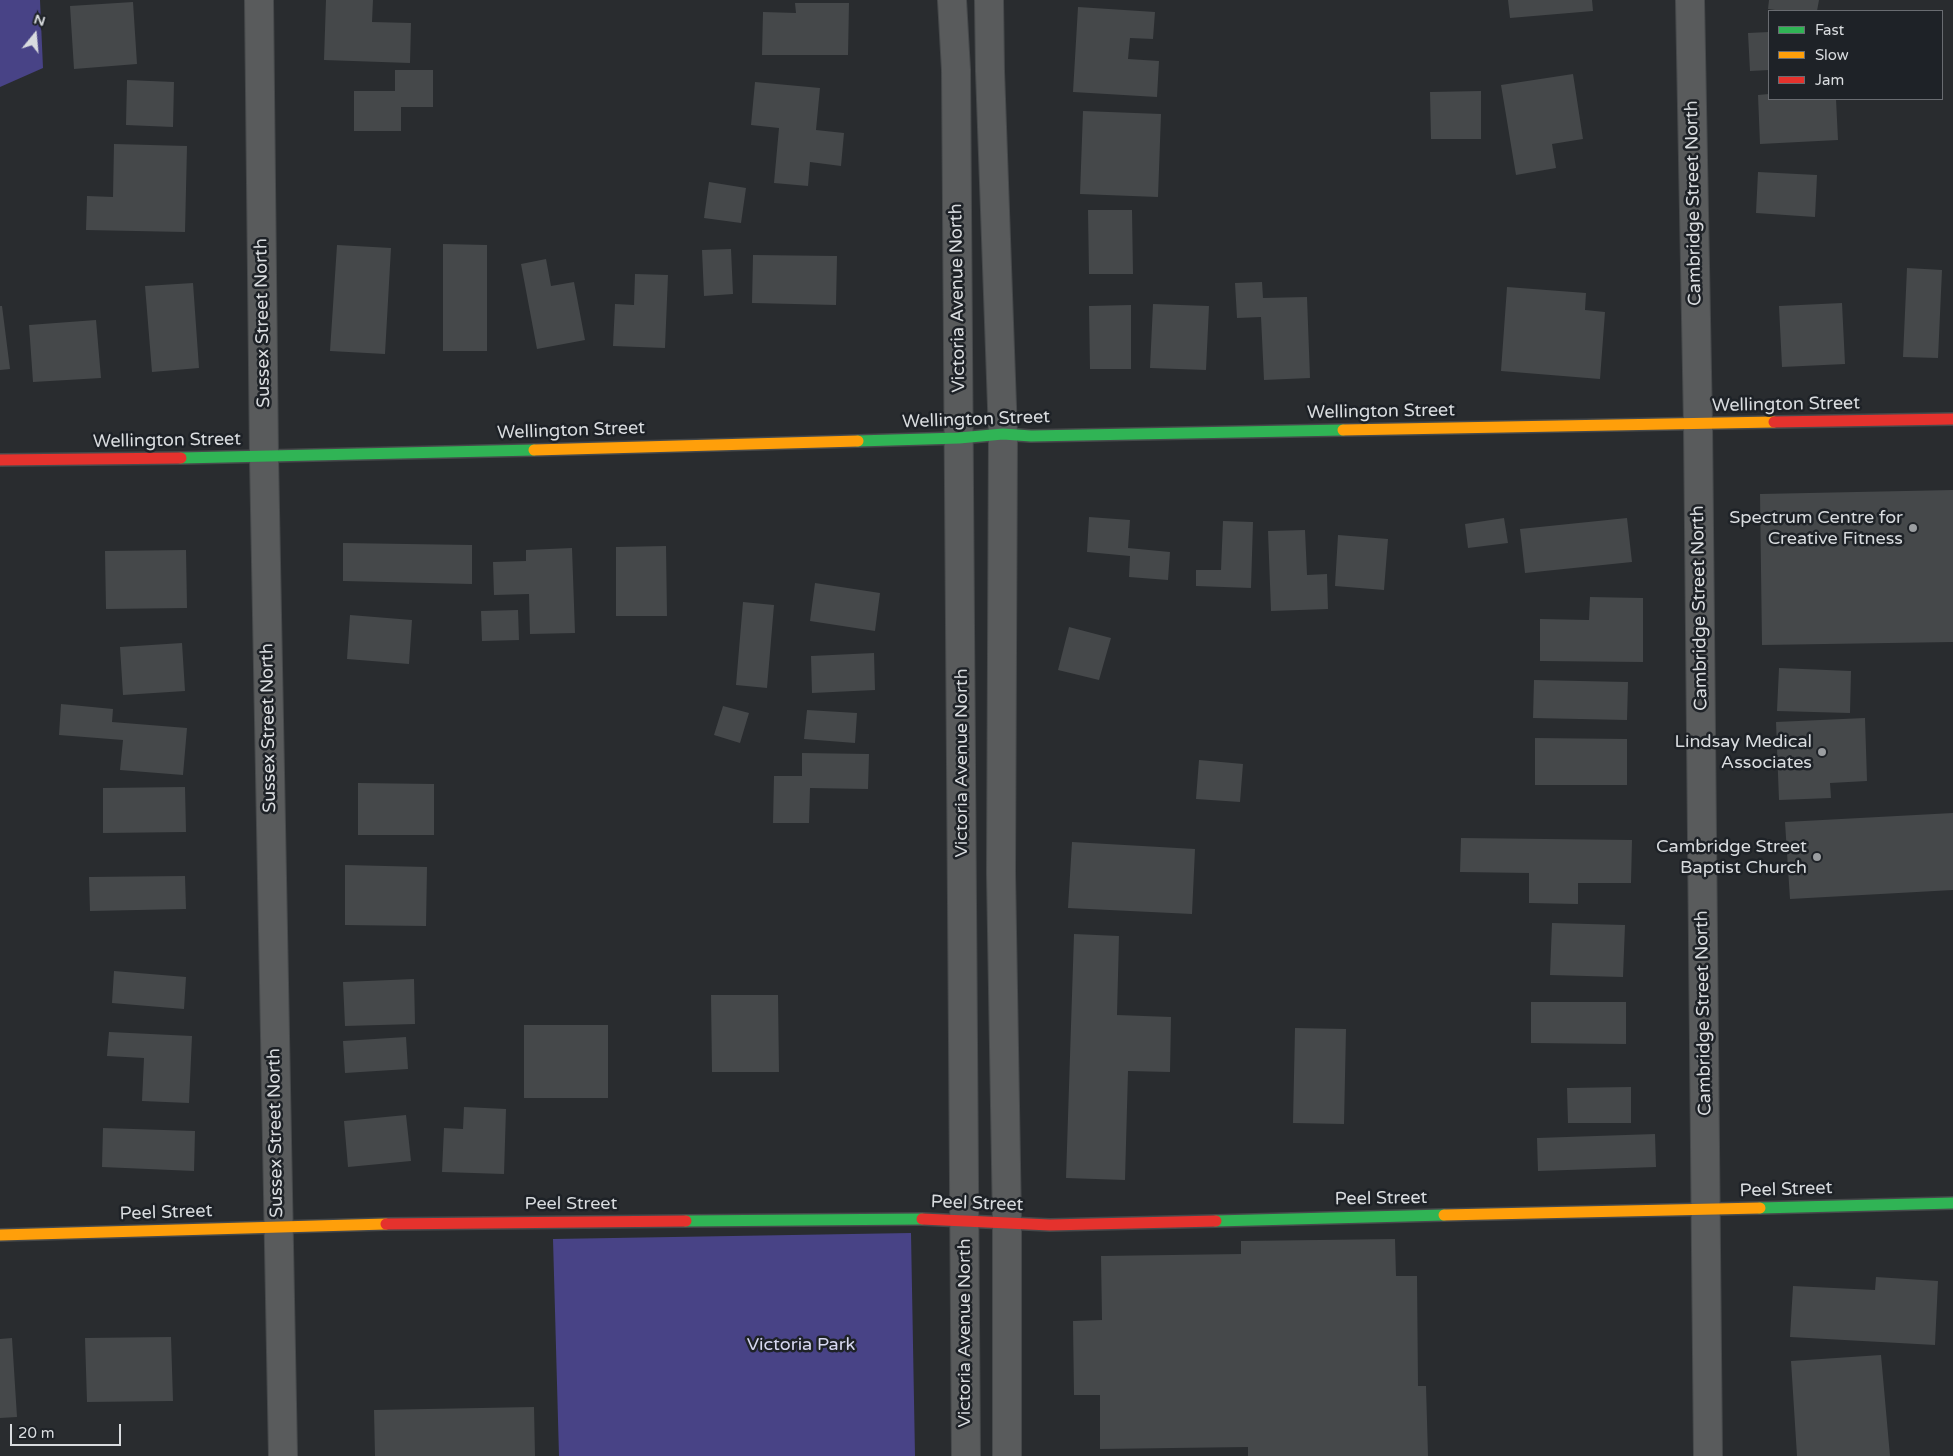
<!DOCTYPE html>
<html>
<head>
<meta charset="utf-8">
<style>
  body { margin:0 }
  #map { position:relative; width:1953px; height:1456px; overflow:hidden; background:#292c2f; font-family:"Varela Round",sans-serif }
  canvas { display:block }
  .legend { position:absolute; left:1768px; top:10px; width:175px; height:90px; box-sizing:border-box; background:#1e2227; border:1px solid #696c71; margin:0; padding:6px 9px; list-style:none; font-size:15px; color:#d9dcdf }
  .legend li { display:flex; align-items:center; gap:10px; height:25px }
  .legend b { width:25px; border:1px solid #696c71 }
  .north { position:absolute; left:10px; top:10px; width:50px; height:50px; -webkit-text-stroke:4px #1e2227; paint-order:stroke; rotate:17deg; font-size:14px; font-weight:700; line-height:20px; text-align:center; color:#d9dcdf }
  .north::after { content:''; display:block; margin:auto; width:18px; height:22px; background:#d9dcdf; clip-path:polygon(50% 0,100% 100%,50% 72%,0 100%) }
  .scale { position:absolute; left:10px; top:1424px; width:111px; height:22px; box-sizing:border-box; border:2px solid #d9dcdf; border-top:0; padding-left:6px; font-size:15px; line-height:18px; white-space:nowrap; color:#d9dcdf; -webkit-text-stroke:4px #1e2227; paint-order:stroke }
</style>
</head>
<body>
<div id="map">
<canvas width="1953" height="1456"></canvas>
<ul class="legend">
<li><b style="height:6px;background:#30b455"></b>Fast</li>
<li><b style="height:6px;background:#ff9f0a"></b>Slow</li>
<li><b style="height:6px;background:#e5322d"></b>Jam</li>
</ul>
<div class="north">N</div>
<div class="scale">20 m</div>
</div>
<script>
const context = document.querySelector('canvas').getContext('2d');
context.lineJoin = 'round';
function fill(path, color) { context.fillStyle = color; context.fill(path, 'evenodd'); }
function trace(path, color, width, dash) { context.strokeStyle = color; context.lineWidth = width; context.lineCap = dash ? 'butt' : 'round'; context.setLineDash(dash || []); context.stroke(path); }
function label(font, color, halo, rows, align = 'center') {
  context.font = font + ' "Varela Round",sans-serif'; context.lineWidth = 5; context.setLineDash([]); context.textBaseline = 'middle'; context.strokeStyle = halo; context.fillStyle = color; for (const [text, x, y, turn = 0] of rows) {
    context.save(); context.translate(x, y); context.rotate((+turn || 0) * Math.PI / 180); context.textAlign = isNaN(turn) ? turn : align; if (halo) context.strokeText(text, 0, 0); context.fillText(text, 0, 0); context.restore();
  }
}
fill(new Path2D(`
  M 0,0 L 40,0 L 43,68 L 0,87 Z
  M 911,1233 L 915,1456 L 559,1456 L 553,1239 Z`), '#484386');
fill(new Path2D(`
  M 326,0 L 373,0 L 372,22 L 411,23 L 410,63 L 324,60 Z
  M 1508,0 L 1592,0 L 1593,11 L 1510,18 Z
  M 1769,0 L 1819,0 L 1817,11 L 1782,11 L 1768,9 Z
  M 133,2 L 137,64 L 74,69 L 70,6 Z
  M 795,3 L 849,3 L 848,55 L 762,55 L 763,12 L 796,13 Z
  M 1078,7 L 1155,12 L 1153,39 L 1130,38 L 1128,59 L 1159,61 L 1157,97 L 1073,92 Z
  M 1769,32 L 1769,70 L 1750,71 L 1748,33 Z
  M 395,70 L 433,70 L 433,107 L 401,107 L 401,131 L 354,131 L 354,91 L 395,91 Z
  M 1573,74 L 1583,139 L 1552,144 L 1556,168 L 1516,175 L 1501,85 Z
  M 127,80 L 174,82 L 173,127 L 126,125 Z
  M 755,82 L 820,88 L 816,130 L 844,133 L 841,166 L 810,162 L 808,186 L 774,183 L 779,128 L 751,125 Z
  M 1481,91 L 1481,139 L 1431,139 L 1430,92 Z
  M 1769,94 L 1769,99 L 1836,99 L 1838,140 L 1760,144 L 1758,95 Z
  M 1083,111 L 1161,114 L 1158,197 L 1080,194 Z
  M 114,144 L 187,146 L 185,232 L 86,230 L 87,196 L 113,197 Z
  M 1758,172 L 1817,175 L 1815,217 L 1756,213 Z
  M 709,182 L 746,188 L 741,223 L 704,218 Z
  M 1088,210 L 1132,210 L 1133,274 L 1089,274 Z
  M 443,244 L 487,245 L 487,351 L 443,351 Z
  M 337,245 L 391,248 L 385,354 L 330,351 Z
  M 731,249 L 733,294 L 704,296 L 702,250 Z
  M 753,255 L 837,256 L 836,305 L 752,303 Z
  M 546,259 L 551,286 L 574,282 L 585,340 L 537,349 L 521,264 Z
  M 1907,268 L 1942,270 L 1938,358 L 1903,357 Z
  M 635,274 L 668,275 L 665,348 L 613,346 L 615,304 L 634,305 Z
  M 1262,282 L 1263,298 L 1307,297 L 1310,378 L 1264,380 L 1261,317 L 1237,318 L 1235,283 Z
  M 193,283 L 199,368 L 152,372 L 145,286 Z
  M 1507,287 L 1586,293 L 1585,310 L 1605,312 L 1600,379 L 1501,371 Z
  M 1842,303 L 1845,364 L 1782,367 L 1779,306 Z
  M 1153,304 L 1209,306 L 1206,370 L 1150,368 Z
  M 1131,305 L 1131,369 L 1090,369 L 1089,306 Z
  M 0,306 L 2,306 L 10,369 L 0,370 Z
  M 96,320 L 101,378 L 33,382 L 29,325 Z
  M 1953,490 L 1953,642 L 1762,645 L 1760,494 Z
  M 1089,517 L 1130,520 L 1128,548 L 1170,552 L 1168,580 L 1129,577 L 1130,556 L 1087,552 Z
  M 1504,518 L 1508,543 L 1468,548 L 1465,524 Z
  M 1627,518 L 1632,562 L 1525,573 L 1520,529 Z
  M 1223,521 L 1253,522 L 1251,588 L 1196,586 L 1196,570 L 1221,570 Z
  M 1305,530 L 1307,575 L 1327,574 L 1328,609 L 1271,611 L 1268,531 Z
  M 1338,535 L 1388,539 L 1384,590 L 1335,586 Z
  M 343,543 L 472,545 L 472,584 L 343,581 Z
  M 666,546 L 667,616 L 616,616 L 616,547 Z
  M 572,548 L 575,633 L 530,634 L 529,594 L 494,595 L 493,562 L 526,561 L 526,550 Z
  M 186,550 L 187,608 L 106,609 L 105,551 Z
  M 815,583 L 880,593 L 875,631 L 810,621 Z
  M 1590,597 L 1643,598 L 1643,662 L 1540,661 L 1540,619 L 1589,620 Z
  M 743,602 L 774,605 L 767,688 L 736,685 Z
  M 518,610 L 519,640 L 482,641 L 481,611 Z
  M 350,615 L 412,620 L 409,664 L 347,659 Z
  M 1069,627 L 1111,638 L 1099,680 L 1058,670 Z
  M 182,643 L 185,691 L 123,695 L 120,647 Z
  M 874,653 L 875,690 L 812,693 L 811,656 Z
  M 1779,668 L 1851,671 L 1850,713 L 1777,711 Z
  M 1534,680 L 1628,682 L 1627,720 L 1533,718 Z
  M 61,704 L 113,709 L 112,722 L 187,728 L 183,775 L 120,770 L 123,740 L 59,735 Z
  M 723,706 L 749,713 L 740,743 L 714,735 Z
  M 807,710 L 857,713 L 855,743 L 804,739 Z
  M 1865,718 L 1867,781 L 1830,783 L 1831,798 L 1779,800 L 1776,722 Z
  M 1535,738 L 1627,739 L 1627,785 L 1535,785 Z
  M 802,753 L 869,754 L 868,789 L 810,788 L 809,823 L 773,823 L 774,776 L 802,776 Z
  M 1199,760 L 1243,764 L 1240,802 L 1196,799 Z
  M 358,783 L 434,784 L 434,835 L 358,835 Z
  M 185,787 L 186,832 L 103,833 L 103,788 Z
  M 1953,813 L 1953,890 L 1790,899 L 1785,822 Z
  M 1461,838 L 1632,840 L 1631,883 L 1578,883 L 1578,904 L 1529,903 L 1529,873 L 1460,872 Z
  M 1072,842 L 1195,849 L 1192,914 L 1068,908 Z
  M 345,865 L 427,867 L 426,926 L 345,925 Z
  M 185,876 L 186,909 L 90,911 L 89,877 Z
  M 1552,923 L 1625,925 L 1623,977 L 1550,975 Z
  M 1074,934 L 1119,936 L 1117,1015 L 1171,1017 L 1170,1072 L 1128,1071 L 1125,1180 L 1066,1178 Z
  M 114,971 L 186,977 L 184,1009 L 112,1003 Z
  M 414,979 L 415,1024 L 345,1026 L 343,982 Z
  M 711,995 L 778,995 L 779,1072 L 712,1072 Z
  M 1531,1002 L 1626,1002 L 1626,1044 L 1531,1043 Z
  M 524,1025 L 608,1025 L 608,1098 L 524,1098 Z
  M 1295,1028 L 1346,1029 L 1344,1124 L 1293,1123 Z
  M 109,1032 L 192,1036 L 189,1103 L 142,1101 L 144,1058 L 107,1056 Z
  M 406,1037 L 408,1069 L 345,1073 L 343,1041 Z
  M 1631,1087 L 1631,1123 L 1568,1123 L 1567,1088 Z
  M 464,1107 L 506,1109 L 504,1174 L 442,1172 L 444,1128 L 463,1129 Z
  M 406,1115 L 411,1161 L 348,1167 L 344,1121 Z
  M 103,1128 L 195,1131 L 194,1171 L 102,1167 Z
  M 1655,1134 L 1656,1167 L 1538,1171 L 1537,1138 Z
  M 1395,1239 L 1396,1276 L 1417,1276 L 1418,1386 L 1426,1386 L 1428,1456 L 1248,1456 L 1248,1447 L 1100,1449 L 1100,1395 L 1074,1395 L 1073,1321 L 1102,1320 L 1101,1256 L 1241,1254 L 1241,1241 Z
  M 1876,1277 L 1938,1281 L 1935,1345 L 1790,1337 L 1793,1286 L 1875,1290 Z
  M 171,1337 L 173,1401 L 87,1402 L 85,1338 Z
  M 12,1338 L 17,1417 L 0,1418 L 0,1339 Z
  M 1881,1355 L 1890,1456 L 1797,1456 L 1791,1361 Z
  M 534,1407 L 535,1456 L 375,1456 L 374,1410 Z`), '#45484a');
const street = new Path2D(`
  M 259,0 L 264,457 L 283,1456
  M 952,0 L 956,70 L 966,1456
  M 989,0 L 990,71 L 1003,434 L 1001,873 L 1007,1222 L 1007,1456
  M 1690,0 L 1698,424 L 1708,1456`);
const fast = new Path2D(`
  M 858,441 L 959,438 L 1003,434 L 1031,436 L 1343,430
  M 181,458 L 534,450
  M 1760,1208 L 1953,1203
  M 686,1221 L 922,1219
  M 1216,1221 L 1444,1215`);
const slow = new Path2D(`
  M 1343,430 L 1774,422
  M 534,450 L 858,441
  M 1444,1215 L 1760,1208
  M 0,1235 L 386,1224`);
const jam = new Path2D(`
  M 1774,422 L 1953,419
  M 0,460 L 181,458
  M 922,1219 L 1050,1225 L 1216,1221
  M 386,1224 L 686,1221`);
trace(street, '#46494b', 30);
trace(fast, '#46494b', 14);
trace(slow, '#46494b', 14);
trace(jam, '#46494b', 14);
trace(street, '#595b5c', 28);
trace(fast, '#30b455', 11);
trace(slow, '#ff9f0a', 11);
trace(jam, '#e5322d', 11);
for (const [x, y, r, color] of [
  [1913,528,5,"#9b9ea1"],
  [1822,752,5,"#9b9ea1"],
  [1817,857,5,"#9b9ea1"]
]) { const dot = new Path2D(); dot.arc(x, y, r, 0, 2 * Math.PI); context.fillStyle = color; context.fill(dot); trace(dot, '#1e2227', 2); }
label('18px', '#d9dcdf', '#1e2227', [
  ["Cambridge Street North",1694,203,-91],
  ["Victoria Avenue North",958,298,-91],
  ["Sussex Street North",263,323,-91],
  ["Wellington Street",1786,405,-1],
  ["Wellington Street",1381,412,-1],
  ["Wellington Street",976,420,-2],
  ["Wellington Street",571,431,-2],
  ["Wellington Street",167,441,-1],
  ["Cambridge Street North",1700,608,-91],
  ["Sussex Street North",269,728,-91],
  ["Victoria Avenue North",962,763,-90],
  ["Cambridge Street North",1704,1013,-91],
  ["Sussex Street North",276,1133,-91],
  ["Peel Street",1786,1190,-2],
  ["Peel Street",1381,1199,-1],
  ["Peel Street",571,1204],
  ["Peel Street",977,1204,2],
  ["Peel Street",166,1213,-2],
  ["Victoria Avenue North",965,1333,-90]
]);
label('18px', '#d9dcdf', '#1e2227', [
  ["Spectrum Centre for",1903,518],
  ["Creative Fitness",1903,539],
  ["Lindsay Medical",1812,742],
  ["Associates",1812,763],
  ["Cambridge Street",1807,847],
  ["Baptist Church",1807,868]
], 'right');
label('18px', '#d7d8f0', '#1e2227', [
  ["Victoria Park",801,1345]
]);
</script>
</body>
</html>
